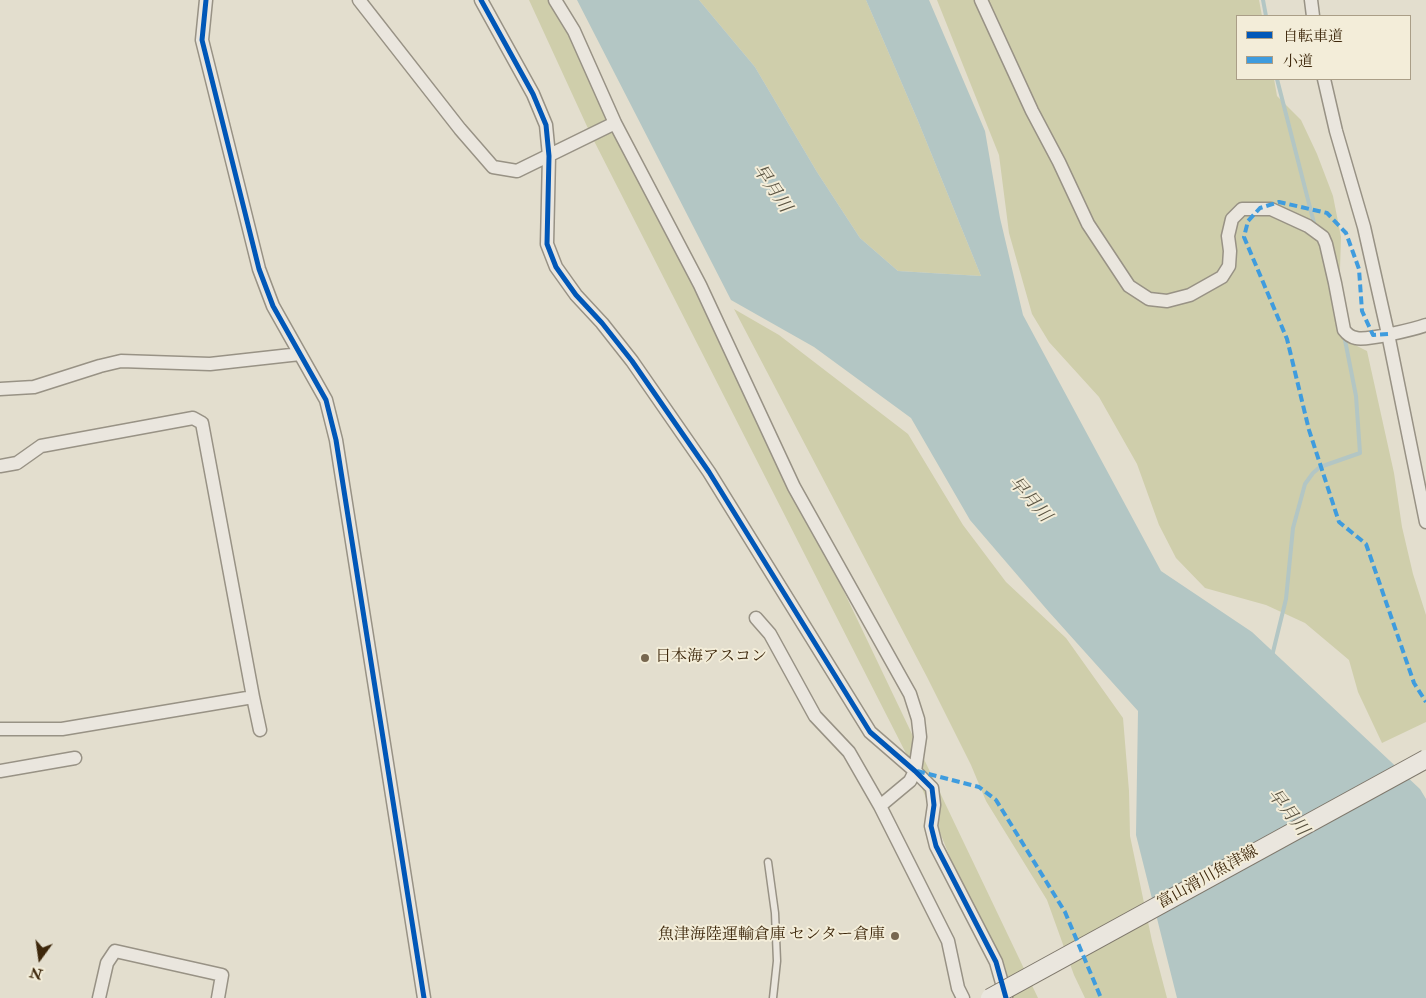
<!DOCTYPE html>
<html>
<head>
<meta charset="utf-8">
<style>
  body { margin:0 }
  #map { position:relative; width:1426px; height:998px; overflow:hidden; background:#e3dece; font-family:"IM FELL Double Pica","Noto Serif JP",serif }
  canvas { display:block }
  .legend { position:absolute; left:1236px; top:15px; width:175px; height:65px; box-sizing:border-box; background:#f3edd9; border:1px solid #aa9e87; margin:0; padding:6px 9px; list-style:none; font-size:15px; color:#3d270b }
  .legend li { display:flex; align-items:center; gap:10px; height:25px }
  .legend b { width:25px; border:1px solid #aa9e87 }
  .north { position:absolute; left:15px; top:933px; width:50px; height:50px; -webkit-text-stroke:4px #f3edd9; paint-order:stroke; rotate:194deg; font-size:14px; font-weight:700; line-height:20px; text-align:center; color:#3d270b }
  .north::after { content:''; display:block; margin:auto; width:18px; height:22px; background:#3d270b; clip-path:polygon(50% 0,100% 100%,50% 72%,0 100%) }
</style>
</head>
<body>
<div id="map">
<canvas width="1426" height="998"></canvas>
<ul class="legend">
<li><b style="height:6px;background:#0057b8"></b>自転車道</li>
<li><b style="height:6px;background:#3f9cde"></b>小道</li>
</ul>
<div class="north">N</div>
</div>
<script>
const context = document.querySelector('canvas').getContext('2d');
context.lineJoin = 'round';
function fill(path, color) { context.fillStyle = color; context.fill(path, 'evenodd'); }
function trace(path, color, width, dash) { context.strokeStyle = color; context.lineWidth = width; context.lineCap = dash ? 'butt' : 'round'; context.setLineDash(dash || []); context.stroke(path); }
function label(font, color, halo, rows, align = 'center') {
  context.font = font + ' "IM FELL Double Pica","Noto Serif JP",serif'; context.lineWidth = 4; context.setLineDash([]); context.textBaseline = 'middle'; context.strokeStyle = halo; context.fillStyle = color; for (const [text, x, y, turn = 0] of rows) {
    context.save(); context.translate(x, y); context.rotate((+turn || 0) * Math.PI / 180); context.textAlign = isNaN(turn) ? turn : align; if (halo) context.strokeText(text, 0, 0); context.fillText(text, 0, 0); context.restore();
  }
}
fill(new Path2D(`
  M 529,0 L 552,0 L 785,468 L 1038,998 L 1007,998 L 915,771 L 591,135 Z
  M 699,0 L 866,0 L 918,121 L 981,276 L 898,271 L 860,238 L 817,172 L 755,67 Z
  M 937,0 L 1259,0 L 1262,16 L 1237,16 L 1237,79 L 1274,79 L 1277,96 L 1301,120 L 1317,154 L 1333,196 L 1341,237 L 1338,334 L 1355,345 L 1367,351 L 1394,473 L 1402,527 L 1413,574 L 1426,615 L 1426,722 L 1382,743 L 1358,692 L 1349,660 L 1305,623 L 1266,605 L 1205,588 L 1176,558 L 1159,525 L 1137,464 L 1099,397 L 1049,342 L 1032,314 L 1009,233 L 999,155 Z
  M 734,309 L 779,335 L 908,434 L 963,525 L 1006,582 L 1066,638 L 1123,718 L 1129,791 L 1130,836 L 1152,941 L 1167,998 L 1085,998 L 1074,975 L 1047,900 L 986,801 L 971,765 L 927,677 Z`), '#cfceab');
fill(new Path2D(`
  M 577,0 L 699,0 L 755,67 L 817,172 L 860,238 L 898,271 L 981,276 L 918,121 L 866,0 L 929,0 L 985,131 L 1000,218 L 1023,315 L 1161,571 L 1252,632 L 1420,789 L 1426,799 L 1426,998 L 1177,998 L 1136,835 L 1138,711 L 1049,612 L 970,520 L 911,418 L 814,347 L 731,300 Z`), '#b3c6c4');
trace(new Path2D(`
  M 1263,0 L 1266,16
  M 1277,79 L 1315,227
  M 1272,656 L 1286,599 L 1293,528 L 1305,484 L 1313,473 L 1320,467 L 1360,453 L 1356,396 L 1344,335`), '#b3c6c4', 4);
const service = new Path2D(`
  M 768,862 L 775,913 L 777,961 L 773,998`);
const minor = new Path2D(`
  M 206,0 L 202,40 L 259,269 L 273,306 L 326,400 L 336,440 L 424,998
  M 359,0 L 460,129 L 493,167 L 517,171 L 615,123
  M 481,0 L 533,94 L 546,125 L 549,156 L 547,244 L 556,267 L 576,295 L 602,323 L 632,361 L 709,472 L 870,732 L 915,771 L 932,788 L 934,805 L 931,826 L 936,846 L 996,962 L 1006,997
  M 555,0 L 574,31 L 615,123 L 700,285 L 794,487 L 910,694 L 918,719 L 920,737 L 915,771 L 910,781 L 880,806
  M 981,0 L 1032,111 L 1059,162 L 1088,224 L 1129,286 L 1149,299 L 1167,301 L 1190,295 L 1222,277 L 1229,266 L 1230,251 L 1228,236 L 1232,219 L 1242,209 L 1271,209 L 1308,226 L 1323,237 L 1326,244 L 1335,283 L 1344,330 C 1347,334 1350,337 1356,338 C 1366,341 1415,329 1426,325
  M 1311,0 L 1313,16
  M 1324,79 L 1336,131 L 1364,227 L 1388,334 L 1426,522
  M 0,389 L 34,387 L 100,366 L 121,361 L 210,364 L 300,354
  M 0,466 L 17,463 L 41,446 L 193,418 L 202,423 L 253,697
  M 756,618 L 770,634 L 815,716 L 849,752 L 880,806 L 948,941 L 958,988 L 963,998
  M 0,729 L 62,729 L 253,697 L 260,730
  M 0,771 L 75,758
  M 99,998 L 107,963 L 115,951 L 222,975 L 218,998`);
trace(service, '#989285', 9);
trace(minor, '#989285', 15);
trace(service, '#eae6de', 6);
trace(minor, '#eae6de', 12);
const secondaryBridge = new Path2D(`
  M 990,998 L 1426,759`);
trace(secondaryBridge, '#7f786c', 20, []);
trace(secondaryBridge, '#eae6de', 18);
trace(new Path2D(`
  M 1388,334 L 1373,335 L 1362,311 L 1359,269 L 1346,233 L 1327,213 L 1279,202 L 1260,208 L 1248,221 L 1244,237 L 1287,339 L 1309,430 L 1339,522 L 1366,544 L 1414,683 L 1426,702
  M 917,771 L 979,787 L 996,800 L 1065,912 L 1101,998`), '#3f9cde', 4, [8, 4]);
trace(new Path2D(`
  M 206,0 L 202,40 L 259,269 L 273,306 L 326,400 L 336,440 L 424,998
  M 481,0 L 533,94 L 546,125 L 549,156 L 547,244 L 556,267 L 576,295 L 602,323 L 632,361 L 709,472 L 870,732 L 915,771 L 932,788 L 934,805 L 931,826 L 936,846 L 996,962 L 1006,998`), '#0057b8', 5);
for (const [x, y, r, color] of [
  [645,658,5,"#77674f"],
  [895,936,5,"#77674f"]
]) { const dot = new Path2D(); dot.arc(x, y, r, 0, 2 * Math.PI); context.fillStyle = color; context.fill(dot); trace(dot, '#f3edd9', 2); }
label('16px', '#3d270b', '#f3edd9', [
  ["日本海アスコン",655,658],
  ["魚津海陸運輸倉庫 センター倉庫",885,936,"right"]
], 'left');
label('16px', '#3d270b', '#f3edd9', [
  ["富山滑川魚津線",1208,878,-29]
]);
label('italic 18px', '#5a5341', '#f3edd9', [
  ["早月川",771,189,56],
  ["早月川",1029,500,49],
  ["早月川",1287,813,52]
]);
</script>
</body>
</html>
